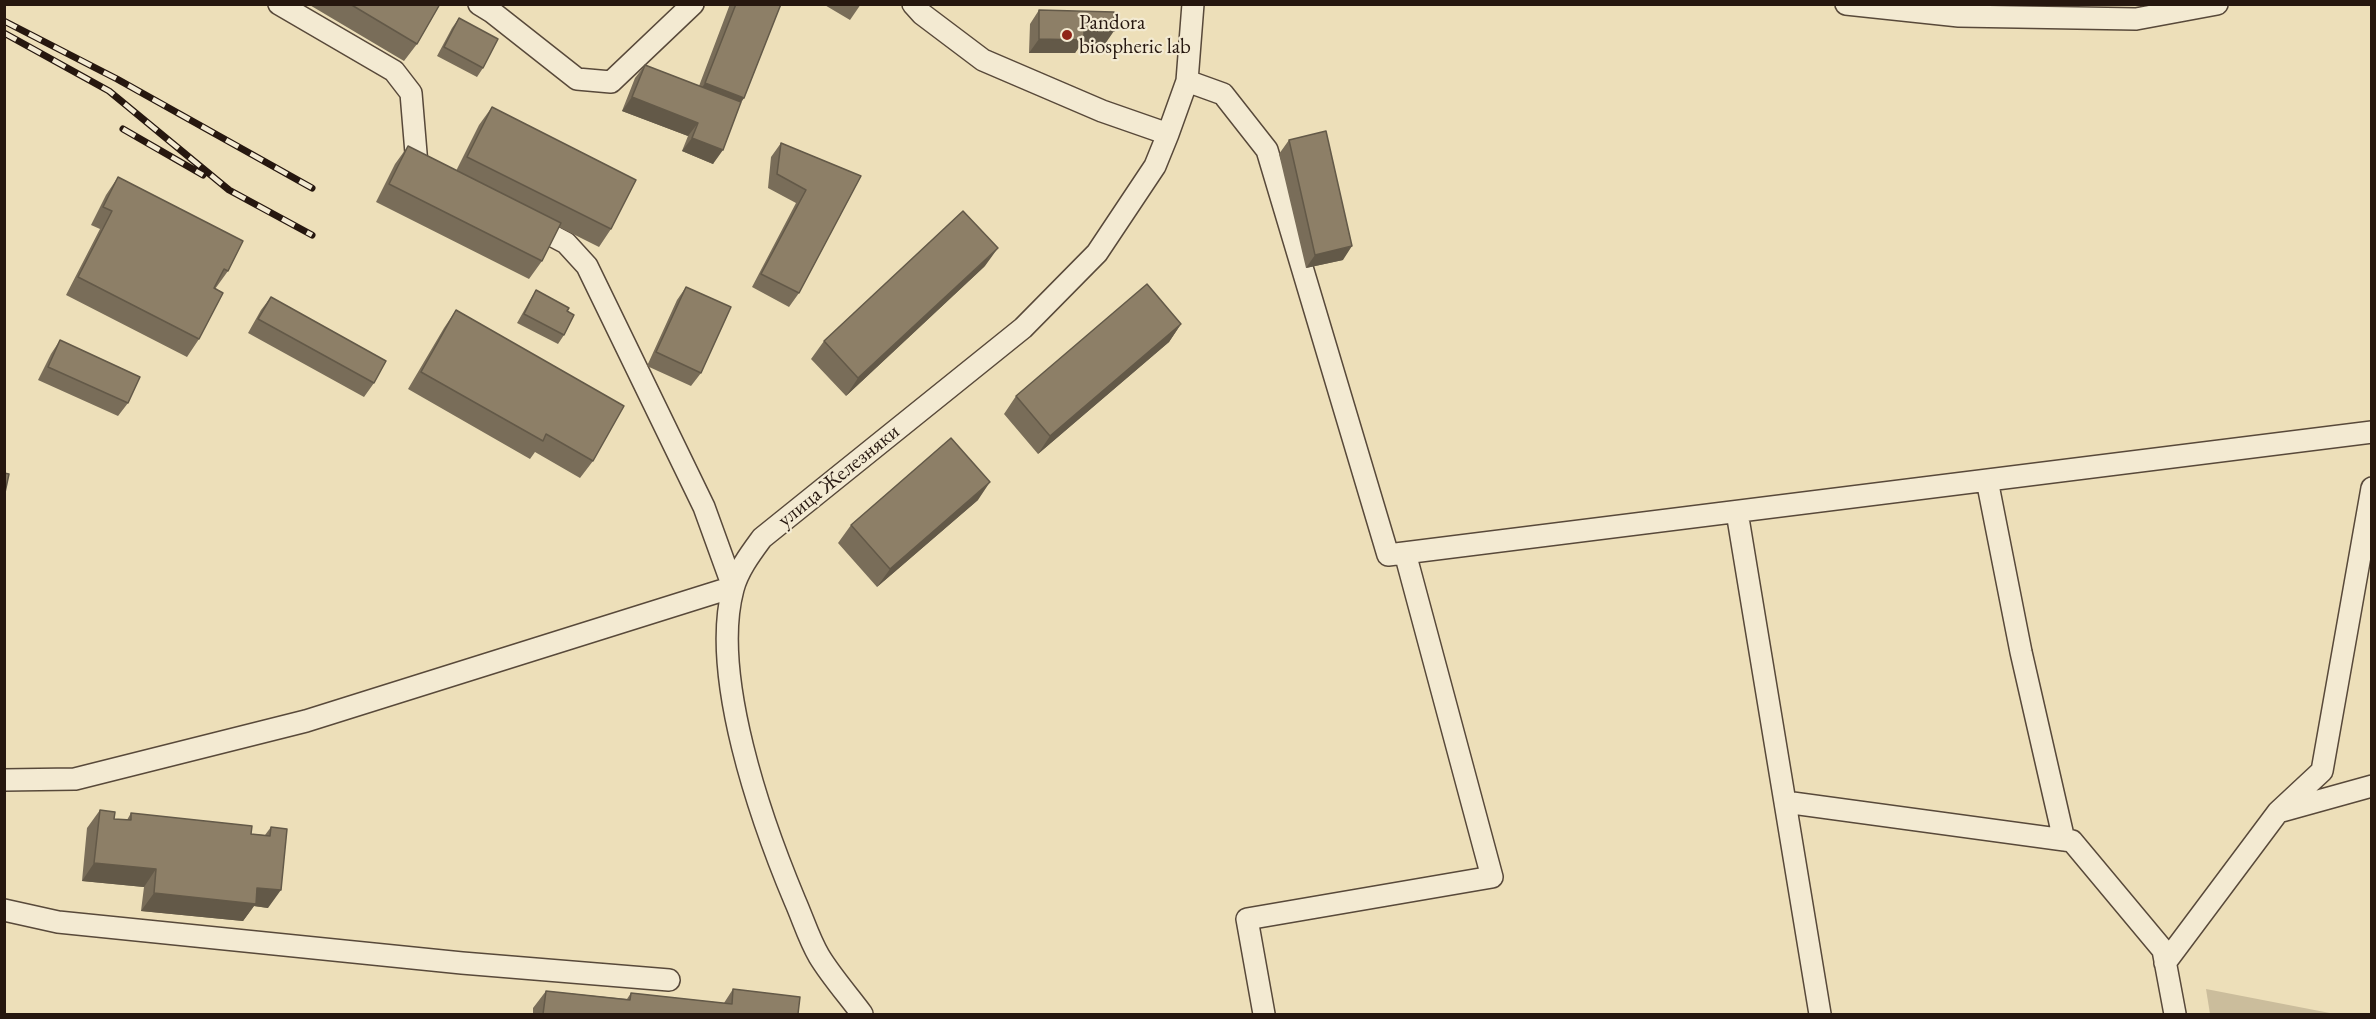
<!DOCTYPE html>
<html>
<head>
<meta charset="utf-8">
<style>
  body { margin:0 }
  #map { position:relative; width:2376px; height:1019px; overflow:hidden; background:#eddfb9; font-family:"EB Garamond",serif }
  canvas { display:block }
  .frame { position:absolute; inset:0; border:6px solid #26170f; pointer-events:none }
</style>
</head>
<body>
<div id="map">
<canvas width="2376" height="1019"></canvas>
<div class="frame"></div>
</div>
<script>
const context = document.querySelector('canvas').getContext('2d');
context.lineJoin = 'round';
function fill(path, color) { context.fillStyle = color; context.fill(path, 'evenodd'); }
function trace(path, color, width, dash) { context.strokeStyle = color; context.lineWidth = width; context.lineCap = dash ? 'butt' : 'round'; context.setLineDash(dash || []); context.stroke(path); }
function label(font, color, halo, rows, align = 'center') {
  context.font = font + ' "EB Garamond",serif'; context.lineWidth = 4.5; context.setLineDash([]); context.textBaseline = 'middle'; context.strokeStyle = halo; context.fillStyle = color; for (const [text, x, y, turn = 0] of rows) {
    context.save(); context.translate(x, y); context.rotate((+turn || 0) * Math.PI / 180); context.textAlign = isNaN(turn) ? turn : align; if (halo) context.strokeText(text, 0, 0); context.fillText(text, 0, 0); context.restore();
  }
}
fill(new Path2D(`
  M 2206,989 L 2335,1014 L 2210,1014 Z`), '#cbbd9c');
const minor = new Path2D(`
  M 279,4 L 394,71 L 411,93 L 417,165 L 428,170
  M 479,4 L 492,12 L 577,79 L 611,82 L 693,4
  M 913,4 L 922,14 L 983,60 L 1102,111 L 1168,134
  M 1846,4 L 1959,16 L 2136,19 L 2217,4
  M 1187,81 L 1223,94 L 1267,150 L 1388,555 L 2372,432
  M 1987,480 L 2021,652 L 2064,840
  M 1737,512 L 1820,1014
  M 4,780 L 75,779 L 306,721 L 733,587 L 704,507 L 587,266 L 566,243 L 530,224
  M 1785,802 L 2072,841 L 2163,950 L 2175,1014
  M 2282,811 L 2372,786
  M 4,910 L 58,922 L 462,963 L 669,980
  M 2165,963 L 2278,812 L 2322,771 L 2372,488
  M 862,1014 C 848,995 831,976 819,956 C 809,939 803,919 795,901 C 761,820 710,675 733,589 C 738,570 751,553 762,538 L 1023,328 L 1097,253 L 1155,166 L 1168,134 L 1187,81 L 1193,4
  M 1264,1014 L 1247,919 L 1492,877 L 1405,553`);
trace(minor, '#58493a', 24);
trace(minor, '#f3ead2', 21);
const rail = new Path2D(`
  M 4,21 L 117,79 L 312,188
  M 4,33 L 109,91 L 229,190 L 312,235
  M 123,129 L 203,175`);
trace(rail, '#26170f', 7);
trace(rail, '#f3ead2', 4.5, [14]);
fill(new Path2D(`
  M 308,4 L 440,4 L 417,44 L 404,61 Z
  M 730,4 L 781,4 L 744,98 L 741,102 L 713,164 L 682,151 L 688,136 L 622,111 L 635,78 L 645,65 L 699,86 Z
  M 823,4 L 861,4 L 850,20 Z
  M 1039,10 L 1105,44 L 1081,44 L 1075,53 L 1029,53 L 1030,24 Z
  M 459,18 L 483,68 L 477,77 L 437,56 L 452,28 Z
  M 492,107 L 611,229 L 599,247 L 559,227 L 542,261 L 529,279 L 376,202 L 395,164 L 408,146 L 456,171 L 479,125 Z
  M 1289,140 L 1343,260 L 1306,268 L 1279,154 Z
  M 781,143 L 861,176 L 799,293 L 789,307 L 752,287 L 796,203 L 768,188 L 771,157 Z
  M 118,177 L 228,271 L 215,289 L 199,339 L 187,357 L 66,295 L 100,229 L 91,225 L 106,195 Z
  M 985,266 L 846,396 L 811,359 L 824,341 Z
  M 686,287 L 701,373 L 691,386 L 647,366 L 677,300 Z
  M 536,290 L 567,311 L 564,335 L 558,344 L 517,323 L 530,300 Z
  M 271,297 L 374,383 L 364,397 L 248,333 L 261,310 Z
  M 456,310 L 593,461 L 580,478 L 535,452 L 530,459 L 408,389 L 444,328 Z
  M 1181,324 L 1169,342 L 1038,454 L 1004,414 L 1016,396 Z
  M 60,340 L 128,403 L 118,416 L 38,380 L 51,354 Z
  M 978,500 L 877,587 L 838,543 L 851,525 Z
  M 100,810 L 114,819 L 127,820 L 131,813 L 251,834 L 265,835 L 271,827 L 268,908 L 254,906 L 243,921 L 141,911 L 144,887 L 82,881 L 87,828 Z
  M 733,989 L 798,1014 L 533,1014 L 533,1008 L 546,991 L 627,999 L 631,993 L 724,1003 Z`), '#796d59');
fill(new Path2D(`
  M 1084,30 L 1114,31 L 1105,44 L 1081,44 L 1075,53 L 1029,53 L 1039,39 Z
  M 705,83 L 744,98 L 732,116 L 693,101 Z
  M 632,97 L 698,123 L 688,136 L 622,111 Z
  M 692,138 L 723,150 L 713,164 L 682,151 Z
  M 1352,246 L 1343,260 L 1306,268 L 1315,255 Z
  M 998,248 L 985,266 L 846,396 L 858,378 Z
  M 1181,324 L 1169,342 L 1038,454 L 1050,436 Z
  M 990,482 L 978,500 L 877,587 L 890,569 Z
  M 94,863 L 156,869 L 144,887 L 82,881 Z
  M 257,888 L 281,890 L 268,908 L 254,906 L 243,921 L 141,911 L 154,893 Z`), '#635948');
const building = new Path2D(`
  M 350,4 L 440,4 L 417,44 Z
  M 736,4 L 781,4 L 744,98 L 705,83 Z
  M 1039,10 L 1114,12 L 1114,31 L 1084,30 L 1084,40 L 1039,39 Z
  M 459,18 L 498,39 L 483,68 L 444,47 Z
  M 645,65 L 741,102 L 723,150 L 692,138 L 698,123 L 632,97 Z
  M 492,107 L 636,180 L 611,229 L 467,157 Z
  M 1326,131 L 1352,246 L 1315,255 L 1289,140 Z
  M 781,143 L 861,176 L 799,293 L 761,274 L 806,190 L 777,174 Z
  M 408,146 L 561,223 L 542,261 L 389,184 Z
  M 118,177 L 243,241 L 228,271 L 224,269 L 214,288 L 223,293 L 199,339 L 78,277 L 112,211 L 103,207 Z
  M 963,211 L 998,248 L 858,378 L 824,341 Z
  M 1147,284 L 1181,324 L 1050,436 L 1016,396 Z
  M 686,287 L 731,307 L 701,373 L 656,352 Z
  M 536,290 L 569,308 L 567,311 L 574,315 L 564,335 L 524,314 Z
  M 271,297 L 386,361 L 374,383 L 258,319 Z
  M 456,310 L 624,406 L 593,461 L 546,434 L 543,441 L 421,372 Z
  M 60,340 L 140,377 L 128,403 L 48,367 Z
  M 951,438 L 990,482 L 890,569 L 851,525 Z
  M 4,473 L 9,474 L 4,497 Z
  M 100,810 L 115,812 L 114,819 L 131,820 L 131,813 L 252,826 L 251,834 L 270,836 L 271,827 L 287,829 L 281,890 L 257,888 L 256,904 L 154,893 L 156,869 L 94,863 Z
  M 733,989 L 800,997 L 798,1014 L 543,1014 L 546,991 L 630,1000 L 631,993 L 732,1004 Z`);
fill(building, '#8d7f67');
trace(building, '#635948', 1.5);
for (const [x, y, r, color] of [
  [1067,35,6,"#8f2418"]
]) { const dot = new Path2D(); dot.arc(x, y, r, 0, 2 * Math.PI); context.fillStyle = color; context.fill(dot); trace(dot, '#f3ead2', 2); }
label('21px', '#26170f', '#f3ead2', [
  ["Pandora",1079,23],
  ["biospheric lab",1079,47]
], 'left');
label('21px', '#26170f', '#f3ead2', [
  ["улица Железняки",839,476,-39]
]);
</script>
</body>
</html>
